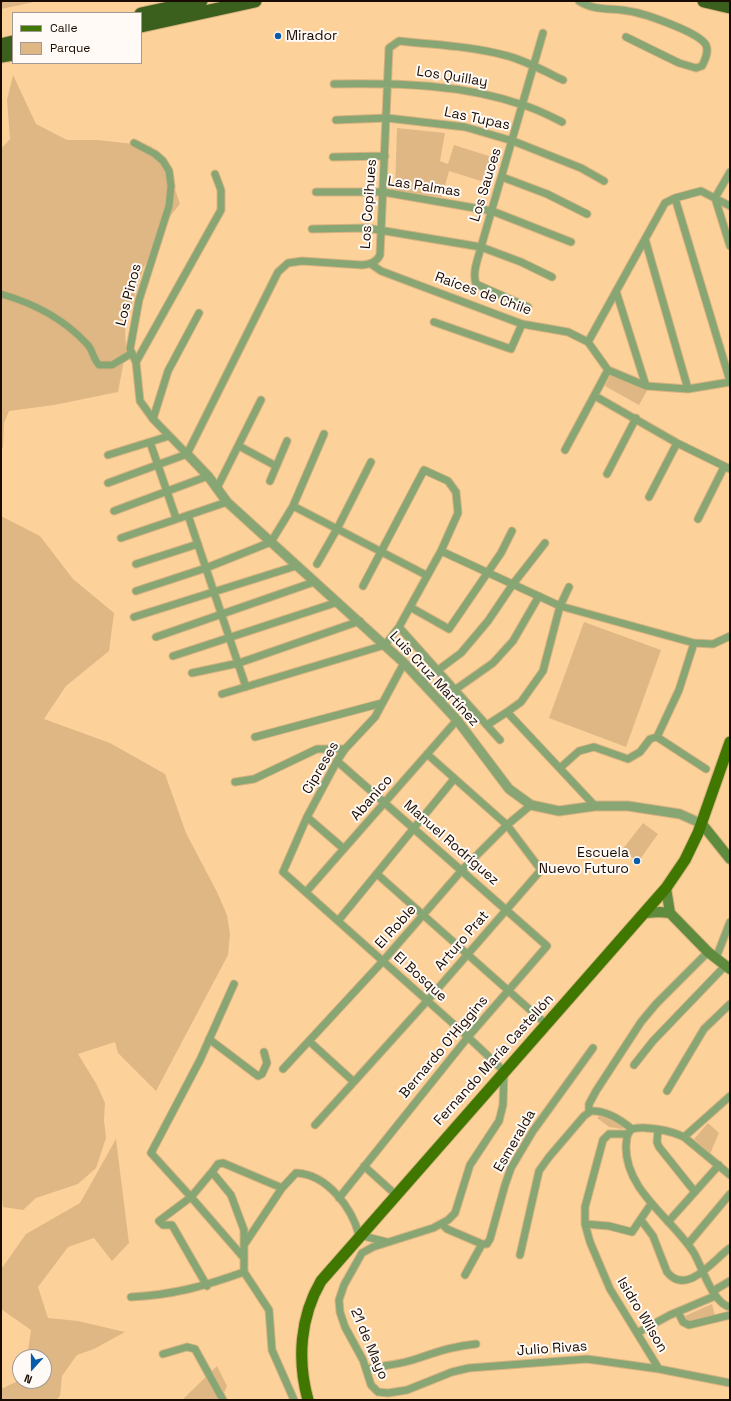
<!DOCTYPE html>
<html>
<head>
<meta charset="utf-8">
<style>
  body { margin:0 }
  #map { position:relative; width:731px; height:1401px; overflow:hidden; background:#fdd29a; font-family:"Space Grotesk",sans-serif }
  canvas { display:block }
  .frame { position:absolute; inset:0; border:2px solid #1a0b00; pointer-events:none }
  .legend { position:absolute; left:12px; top:12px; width:130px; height:52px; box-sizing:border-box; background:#fffaf5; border:1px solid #a39a93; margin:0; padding:5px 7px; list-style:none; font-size:12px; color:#1a0b00 }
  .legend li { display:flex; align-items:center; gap:8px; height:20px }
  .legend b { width:20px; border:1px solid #a39a93 }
  .north { position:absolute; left:12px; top:1349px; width:40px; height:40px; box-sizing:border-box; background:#fffaf5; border:1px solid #a39a93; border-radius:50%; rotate:201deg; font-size:11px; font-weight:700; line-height:16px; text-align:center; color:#1a0b00 }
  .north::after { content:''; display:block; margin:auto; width:14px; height:18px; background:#085ba9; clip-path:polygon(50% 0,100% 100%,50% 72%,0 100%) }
</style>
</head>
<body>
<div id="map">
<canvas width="731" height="1401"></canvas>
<div class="frame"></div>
<ul class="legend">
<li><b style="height:5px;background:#407700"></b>Calle</li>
<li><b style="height:11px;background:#dfb784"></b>Parque</li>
</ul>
<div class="north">N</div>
</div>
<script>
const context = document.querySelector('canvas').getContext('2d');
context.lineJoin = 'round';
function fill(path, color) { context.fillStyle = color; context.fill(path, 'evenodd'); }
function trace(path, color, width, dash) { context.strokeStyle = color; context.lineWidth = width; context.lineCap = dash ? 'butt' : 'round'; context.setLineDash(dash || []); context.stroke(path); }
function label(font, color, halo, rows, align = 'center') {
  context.font = font + ' "Space Grotesk",sans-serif'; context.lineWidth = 4; context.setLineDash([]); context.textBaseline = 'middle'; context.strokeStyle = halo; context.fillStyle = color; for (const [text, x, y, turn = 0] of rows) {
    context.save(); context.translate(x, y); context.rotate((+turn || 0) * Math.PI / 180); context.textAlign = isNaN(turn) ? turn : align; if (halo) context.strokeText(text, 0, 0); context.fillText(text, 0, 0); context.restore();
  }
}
fill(new Path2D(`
  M 1,1 L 39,1 L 1,9 Z
  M 13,75 L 36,124 L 67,140 L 98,140 L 151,146 L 170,174 L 180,204 L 167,220 L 143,269 L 135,295 L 125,326 L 126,350 L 118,392 L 54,405 L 9,411 L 4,423 L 3,447 L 1,450 L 1,149 L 10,139 L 7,100 Z
  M 397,128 L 445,133 L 440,161 L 448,164 L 454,145 L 492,157 L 484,182 L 449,171 L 442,197 L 395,190 Z
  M 613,370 L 650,385 L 639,405 L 605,386 Z
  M 1,516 L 40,536 L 73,579 L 114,613 L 109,651 L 66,686 L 44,719 L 110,743 L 165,774 L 186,833 L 217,892 L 227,915 L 230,934 L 228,955 L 156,1091 L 118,1053 L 115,1042 L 78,1054 L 97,1085 L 105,1103 L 104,1120 L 106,1138 L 96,1168 L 78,1184 L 36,1198 L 23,1210 L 3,1207 L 1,1186 Z
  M 584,622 L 661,650 L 626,747 L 549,718 Z
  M 643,823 L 658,834 L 638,862 L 622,850 Z
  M 600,1115 L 623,1126 L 623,1129 L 609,1127 L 597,1118 Z
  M 708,1123 L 719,1133 L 710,1154 L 694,1139 Z
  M 116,1139 L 129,1243 L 112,1261 L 94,1238 L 68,1247 L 38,1287 L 48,1318 L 78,1321 L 125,1332 L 94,1349 L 77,1355 L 62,1376 L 60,1396 L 56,1400 L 1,1400 L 1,1389 L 20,1380 L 44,1381 L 44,1357 L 27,1357 L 31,1330 L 1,1309 L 1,1267 L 2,1268 L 26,1234 L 80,1203 Z
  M 712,1304 L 715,1316 L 688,1323 L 685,1316 Z
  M 217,1366 L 227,1386 L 221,1400 L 182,1400 Z`), '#dfb784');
const minor = new Path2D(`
  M 579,1 C 593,11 612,8 628,11 C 643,13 699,32 706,45 C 709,52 705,60 702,66 L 696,68 L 679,63 L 626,37
  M 334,84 C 398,83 462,84 523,105 C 537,109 550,116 562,122
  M 336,120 L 387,118 L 465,127 L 513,141 L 581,168 L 604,181
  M 134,143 L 155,154 L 163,161 L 169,171 L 171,186 L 169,206 L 139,300 L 130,349 L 136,362 L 140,401 L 153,419 L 187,454
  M 333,157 L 385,156
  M 730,172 L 715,198 L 730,246
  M 502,177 L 547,194 L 587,214
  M 316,192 L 383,192 L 492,211 L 571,242
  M 675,198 L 730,381
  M 312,229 L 367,228 L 481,247 L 521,262 L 552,277
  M 645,239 L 688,389
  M 371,264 L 381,271 L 522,324 L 568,332 L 588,342 L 608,370 L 646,386 L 688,389 L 730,382
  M 616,291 L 646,386
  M 1,294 C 33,303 64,319 87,344 C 93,350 93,359 99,365 L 112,365 L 132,353
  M 528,307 L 476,284 C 472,272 478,259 481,247 L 543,33
  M 434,322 L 511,349 L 522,324
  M 588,342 L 665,203 L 675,198 L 701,191 L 730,206
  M 136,362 L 221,210 L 221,190 L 215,174
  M 595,396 L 677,443 L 730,469
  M 153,419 L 168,371 L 199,313
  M 150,442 L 176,518
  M 239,446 L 276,466
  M 565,450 L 608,370
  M 187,454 L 278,272 L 288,263 L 302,261 L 362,265 C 370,264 376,263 380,255 L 389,48 L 399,41 C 434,45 470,46 504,55 C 525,60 544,71 563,80
  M 108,455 L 169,436
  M 607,474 L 636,418
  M 270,481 L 287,441
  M 108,483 L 187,454
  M 217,488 L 261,400
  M 649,497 L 677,443
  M 293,506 L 426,575
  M 114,511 L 208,476
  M 188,515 L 246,687
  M 698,519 L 724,467
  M 121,538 L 227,502
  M 441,551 L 560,606 L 694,643 L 713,644 L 730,636
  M 136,564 L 198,544
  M 317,564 L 337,529 L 371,462
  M 136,591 L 206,568 L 271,542 L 293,506 L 324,434
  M 410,607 L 449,629 L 501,553 L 512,531
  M 134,617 L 296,566
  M 399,627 L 500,740
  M 156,637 L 314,582
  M 173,656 L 338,602
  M 404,663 L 375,717 L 345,749 L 337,761 L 307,817 L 283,872 L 468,1037 L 504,1071 L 503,1105 L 499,1121 L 470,1165 L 455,1213 L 448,1220 L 433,1228 L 373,1247 L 362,1253 L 344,1285 L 339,1300 L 340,1312 L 345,1327 L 363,1360 L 371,1385 L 378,1392 L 388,1393 L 407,1390 L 452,1372 L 469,1368 L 587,1359 L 659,1369 L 730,1383
  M 192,673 L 239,663 L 360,621
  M 422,682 L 461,653 L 488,621 L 513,584 L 545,543
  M 222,694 L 385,645 L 399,627 L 410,607 L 441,551 L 458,513 L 456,492 L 448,481 L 424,470 L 363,586
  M 439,701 L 493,663 L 513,641 L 539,596
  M 507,712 L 595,806
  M 487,725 L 507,712 L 521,702 L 543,671 L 560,606 L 569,587
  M 255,737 L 382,703
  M 657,737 L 679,690 L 694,643
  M 337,761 L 547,946 L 468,1037 L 339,1198
  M 560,768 L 579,751 L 594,747 L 628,759 L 640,752 L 650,739 L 657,737 L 706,769
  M 235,782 L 254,779 L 317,749 L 345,749
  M 307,817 L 344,849
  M 377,874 L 546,1024
  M 306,892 L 457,720
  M 338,921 L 454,779
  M 716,958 L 730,922
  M 234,984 L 200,1060 L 151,1153 L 191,1197 L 212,1172 L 231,1195 L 244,1230 L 244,1272 L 269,1310 L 272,1350 L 294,1400
  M 209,1039 L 258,1076 L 262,1074 L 267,1063 L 264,1052
  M 309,1041 L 354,1082
  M 634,1065 L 653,1041 L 725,966
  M 283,1069 L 383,961 L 462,870 L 507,825 L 531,805
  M 667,1091 L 704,1029 L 730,1004
  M 589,1112 L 589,1104 L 596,1091 L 641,1022 L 656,1004 L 708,952
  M 315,1125 L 427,1001 L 541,870 L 507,825 L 427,754
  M 632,1129 C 626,1134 627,1139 626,1146 C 625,1191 673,1219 694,1253 C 702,1267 713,1304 730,1307
  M 632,1129 C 644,1125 672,1131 684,1137 L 730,1175
  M 658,1130 L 657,1142 L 659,1147 L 695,1192
  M 627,1134 L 609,1134 L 603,1140 L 585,1207 L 585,1224 L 590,1242 L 610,1289 L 659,1369
  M 684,1137 L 730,1096
  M 364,1166 L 395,1194
  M 212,1172 L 218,1164 L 223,1163 L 282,1188
  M 641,1220 L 653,1236 L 667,1272 C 687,1297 714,1259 730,1248
  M 668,1222 L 719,1165
  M 442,1224 L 447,1229 L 482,1244
  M 585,1224 L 609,1226 L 632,1232 L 651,1204
  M 688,1244 L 730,1194
  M 244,1245 L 282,1188 L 296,1173 C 327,1174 352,1208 359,1235 L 387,1242
  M 520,1255 L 539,1171 L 549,1157 L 584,1116 L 591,1111 C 606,1110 621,1120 632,1129
  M 465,1275 L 482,1244 L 487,1244 L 490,1239 L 505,1185 L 511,1168 L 533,1131 L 593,1048
  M 207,1286 L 172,1225 L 163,1225 L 159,1221 L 191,1197 L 244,1258
  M 713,1291 L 730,1281
  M 131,1297 C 173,1295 205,1286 244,1272
  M 678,1312 L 683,1322 L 689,1325 L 730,1315
  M 637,1333 L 670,1315 L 715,1296
  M 163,1354 L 187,1347 L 195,1349 L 223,1400
  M 366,1369 C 380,1366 395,1365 409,1361 C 432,1354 452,1346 476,1344`);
const tertiary = new Path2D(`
  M 187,454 L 208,476 L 227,502 L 404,663 L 457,720 L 509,789 L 531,805 L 559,811 L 595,806 L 628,806 L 680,814 L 702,824`);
const secondary = new Path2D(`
  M 702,824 L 730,859
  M 666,888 L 670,913 L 708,952 L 730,969
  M 646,913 L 659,912 L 670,913`);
const primary = new Path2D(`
  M 308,1400 C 297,1360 300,1317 321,1281 L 666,888 L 685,860 L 698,833 L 730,742`);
const motorway = new Path2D(`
  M 704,1 L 730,7
  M 141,14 L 201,1
  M 141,26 L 255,1
  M 1,45 L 13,42
  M 1,56 L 13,54`);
trace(minor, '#d9b281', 9);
trace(tertiary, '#d9b281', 11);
trace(secondary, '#d9b281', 12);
trace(primary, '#d9b281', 13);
trace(motorway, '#d9b281', 15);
trace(minor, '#87a674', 7);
trace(tertiary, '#87a674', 9);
trace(secondary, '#5f8b3e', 10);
trace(primary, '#407700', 11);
trace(motorway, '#3b601d', 13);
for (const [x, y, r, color] of [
  [278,36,4,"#085ba9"],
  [637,861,4,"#085ba9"]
]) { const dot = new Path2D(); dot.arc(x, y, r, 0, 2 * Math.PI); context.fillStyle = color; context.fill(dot); trace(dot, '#fffaf5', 1.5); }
label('14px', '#1a0b00', '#fffaf5', [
  ["Mirador",286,36],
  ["Escuela",629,853,"right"],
  ["Nuevo Futuro",629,869,"right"]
], 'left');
label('14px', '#1a0b00', '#fffaf5', [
  ["Los Quillay",452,77,9],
  ["Las Tupas",477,119,12],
  ["Los Sauces",486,185,-73],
  ["Las Palmas",424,187,9],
  ["Los Copihues",369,204,-86],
  ["Raíces de Chile",483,294,20],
  ["Los Pinos",129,295,-75],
  ["Luis Cruz Martínez",434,679,47],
  ["Cipreses",321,768,-60],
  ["Abanico",372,798,-49],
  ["Manuel Rodríguez",451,843,41],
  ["El Roble",396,927,-48],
  ["Arturo Prat",462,941,-49],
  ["El Bosque",420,977,42],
  ["Bernardo O'Higgins",444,1047,-50],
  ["Fernando María Castellón",494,1060,-48],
  ["Esmeralda",515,1141,-60],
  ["Isidro Wilson",642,1315,59],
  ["21 de Mayo",369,1344,67],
  ["Julio Rivas",552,1349,-4]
]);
</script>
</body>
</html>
